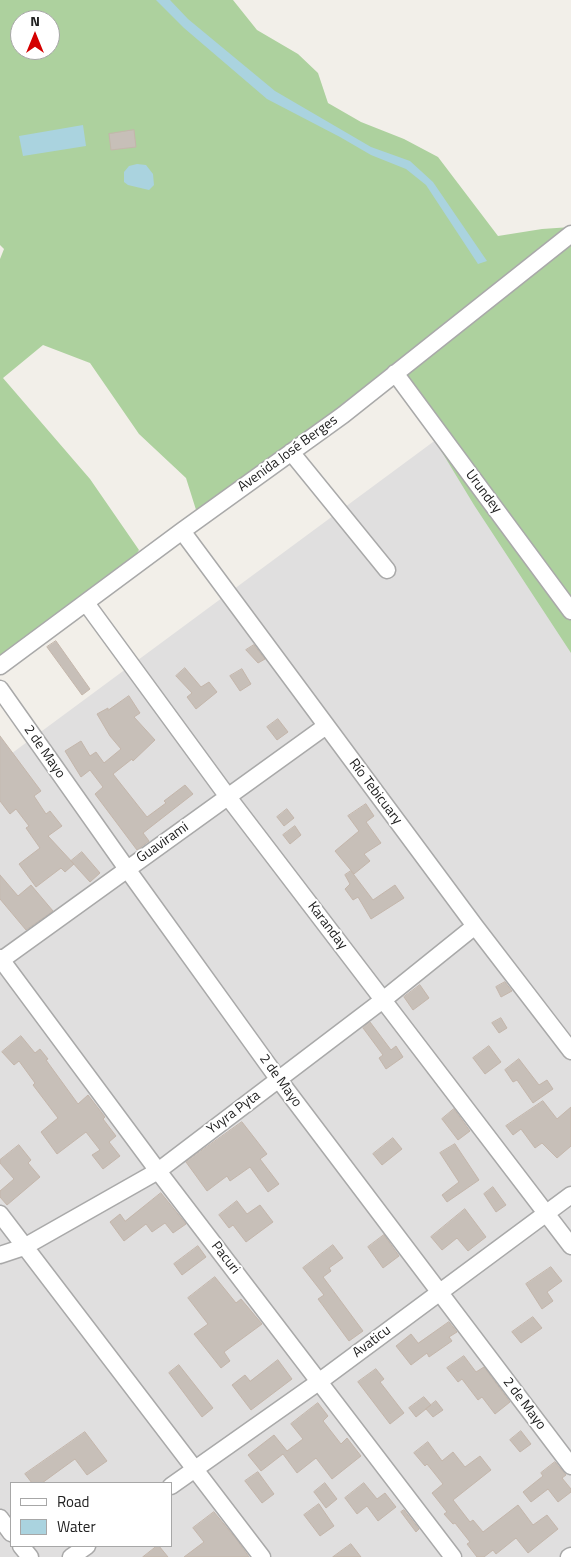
<!DOCTYPE html>
<html>
<head>
<meta charset="utf-8">
<style>
  body { margin:0 }
  #map { position:relative; width:571px; height:1557px; overflow:hidden; background:#f2efe9; font-family:"Titillium Web",sans-serif }
  canvas { display:block }
  .legend { position:absolute; left:10px; top:1482px; width:162px; height:65px; box-sizing:border-box; background:#fff; border:1px solid #a7a7a7; margin:0; padding:6px 9px; list-style:none; font-size:15px; color:#222 }
  .legend li { display:flex; align-items:center; gap:10px; height:25px }
  .legend b { width:25px; border:1px solid #a7a7a7 }
  .north { position:absolute; left:10px; top:10px; width:50px; height:50px; box-sizing:border-box; background:#fff; border:1px solid #a7a7a7; border-radius:50%; rotate:0deg; font-size:14px; font-weight:700; line-height:20px; text-align:center; color:#222 }
  .north::after { content:''; display:block; margin:auto; width:18px; height:22px; background:#d40000; clip-path:polygon(50% 0,100% 100%,50% 72%,0 100%) }
</style>
</head>
<body>
<div id="map">
<canvas width="571" height="1557"></canvas>
<ul class="legend">
<li><b style="height:6px;background:#fff"></b>Road</li>
<li><b style="height:14px;background:#aad3df"></b>Water</li>
</ul>
<div class="north">N</div>
</div>
<script>
const context = document.querySelector('canvas').getContext('2d');
context.lineJoin = 'round';
function fill(path, color) { context.fillStyle = color; context.fill(path, 'evenodd'); }
function trace(path, color, width, dash) { context.strokeStyle = color; context.lineWidth = width; context.lineCap = dash ? 'butt' : 'round'; context.setLineDash(dash || []); context.stroke(path); }
function label(font, color, halo, rows, align = 'center') {
  context.font = font + ' "Titillium Web",sans-serif'; context.lineWidth = 4; context.setLineDash([]); context.textBaseline = 'middle'; context.strokeStyle = halo; context.fillStyle = color; for (const [text, x, y, turn = 0] of rows) {
    context.save(); context.translate(x, y); context.rotate((+turn || 0) * Math.PI / 180); context.textAlign = isNaN(turn) ? turn : align; if (halo) context.strokeText(text, 0, 0); context.fillText(text, 0, 0); context.restore();
  }
}
fill(new Path2D(`
  M 571,340 L 571,1557 L 0,1557 L 0,762 ZM 11,1483 L 171,1483 L 171,1546 L 11,1546 Z`), '#e0dfdf');
fill(new Path2D(`
  M 0,0 L 233,0 L 257,30 L 298,54 L 318,73 L 328,103 L 361,122 L 404,139 L 438,157 L 498,236 L 542,229 L 571,227 L 571,653 L 474,505 L 394,373 L 197,513 L 186,478 L 139,434 L 90,363 L 43,345 L 3,378 L 90,479 L 139,550 L 131,562 L 0,662 L 0,259 L 4,249 L 0,245 ZM 20,20 L 50,20 L 50,50 L 20,50 Z`), '#add19e');
fill(new Path2D(`
  M 156,0 L 170,0 L 188,19 L 275,91 L 371,147 L 410,161 L 433,182 L 487,261 L 478,264 L 426,185 L 406,169 L 371,155 L 340,137 L 267,99 L 184,28 Z
  M 83,125 L 86,146 L 23,156 L 19,136 Z
  M 137,164 L 146,165 L 153,174 L 154,185 L 149,190 L 128,185 L 124,182 L 124,172 L 129,166 Z`), '#aad3df');
const building = new Path2D(`
  M 134,130 L 136,147 L 111,150 L 109,134 Z
  M 56,641 L 90,689 L 82,695 L 47,647 Z
  M 254,645 L 265,659 L 258,663 L 246,650 Z
  M 185,668 L 201,687 L 209,682 L 217,692 L 196,709 L 187,697 L 192,693 L 176,676 Z
  M 242,669 L 251,684 L 240,691 L 230,676 Z
  M 129,696 L 140,713 L 134,717 L 155,740 L 133,761 L 132,759 L 113,774 L 147,817 L 166,803 L 164,801 L 185,785 L 193,794 L 143,833 L 149,841 L 137,850 L 95,794 L 103,787 L 90,770 L 81,777 L 65,751 L 81,741 L 90,756 L 96,752 L 104,763 L 121,749 L 110,736 L 97,714 L 108,708 L 108,710 Z
  M 278,719 L 288,732 L 277,740 L 267,727 Z
  M 0,736 L 41,791 L 34,796 L 46,814 L 50,811 L 62,826 L 48,836 L 74,864 L 65,872 L 61,868 L 36,887 L 19,864 L 40,848 L 26,828 L 29,826 L 16,809 L 10,814 L 0,801 Z
  M 366,804 L 374,816 L 366,822 L 381,843 L 364,854 L 370,861 L 354,874 L 335,851 L 359,831 L 348,816 Z
  M 287,809 L 294,818 L 284,826 L 277,817 Z
  M 295,826 L 301,835 L 290,844 L 283,835 Z
  M 82,852 L 100,873 L 90,882 L 71,861 Z
  M 351,871 L 373,900 L 395,885 L 404,898 L 371,919 L 358,897 L 353,900 L 345,889 L 350,884 L 345,875 Z
  M 0,875 L 18,896 L 31,885 L 53,911 L 26,930 L 0,899 Z
  M 505,982 L 512,991 L 501,997 L 496,987 Z
  M 420,985 L 429,998 L 413,1010 L 404,997 Z
  M 501,1018 L 507,1028 L 499,1033 L 492,1023 Z
  M 370,1022 L 391,1050 L 396,1046 L 403,1057 L 386,1069 L 379,1058 L 383,1055 L 363,1028 Z
  M 21,1036 L 35,1053 L 40,1049 L 48,1059 L 46,1060 L 78,1104 L 88,1095 L 105,1117 L 103,1119 L 116,1136 L 109,1142 L 120,1156 L 103,1169 L 92,1155 L 100,1150 L 86,1132 L 57,1154 L 41,1132 L 58,1118 L 33,1085 L 35,1083 L 19,1061 L 14,1065 L 2,1052 Z
  M 489,1046 L 501,1062 L 485,1074 L 473,1058 Z
  M 519,1059 L 539,1085 L 547,1080 L 553,1089 L 533,1103 L 517,1080 L 513,1082 L 505,1070 Z
  M 543,1101 L 557,1119 L 571,1107 L 571,1146 L 557,1158 L 542,1143 L 535,1148 L 521,1129 L 513,1135 L 506,1126 Z
  M 454,1109 L 470,1131 L 458,1140 L 442,1119 Z
  M 242,1122 L 267,1154 L 260,1159 L 279,1184 L 268,1192 L 250,1167 L 230,1181 L 227,1176 L 207,1191 L 186,1162 Z
  M 393,1138 L 402,1149 L 382,1165 L 373,1154 Z
  M 455,1144 L 479,1180 L 447,1202 L 442,1195 L 459,1182 L 440,1153 Z
  M 19,1145 L 31,1160 L 28,1163 L 40,1177 L 7,1205 L 0,1197 L 0,1191 L 14,1179 L 0,1163 L 0,1160 Z
  M 493,1187 L 506,1205 L 496,1212 L 484,1194 Z
  M 161,1193 L 186,1224 L 173,1233 L 165,1223 L 152,1232 L 146,1224 L 124,1241 L 110,1222 L 120,1214 L 125,1221 Z
  M 237,1201 L 247,1214 L 260,1205 L 273,1222 L 246,1242 L 233,1225 L 229,1228 L 219,1215 Z
  M 465,1209 L 486,1237 L 468,1251 L 457,1238 L 442,1250 L 431,1237 Z
  M 384,1235 L 399,1256 L 383,1268 L 368,1247 Z
  M 333,1245 L 343,1258 L 329,1268 L 331,1271 L 323,1277 L 363,1331 L 349,1341 L 318,1299 L 324,1295 L 303,1268 Z
  M 198,1246 L 206,1257 L 182,1275 L 174,1264 Z
  M 551,1267 L 562,1281 L 547,1292 L 553,1301 L 542,1309 L 526,1284 Z
  M 215,1277 L 236,1303 L 241,1299 L 262,1324 L 224,1352 L 230,1361 L 221,1368 L 194,1334 L 208,1324 L 188,1298 Z
  M 533,1317 L 542,1328 L 521,1343 L 512,1332 Z
  M 449,1322 L 457,1332 L 449,1337 L 452,1341 L 429,1357 L 427,1353 L 411,1365 L 396,1346 L 411,1334 L 418,1343 Z
  M 464,1356 L 476,1372 L 484,1367 L 510,1402 L 495,1414 L 482,1397 L 478,1400 L 462,1379 L 458,1382 L 447,1368 Z
  M 278,1360 L 292,1379 L 251,1410 L 232,1385 L 245,1375 L 250,1381 Z
  M 179,1365 L 213,1408 L 202,1417 L 169,1373 Z
  M 376,1369 L 384,1379 L 380,1382 L 404,1413 L 390,1424 L 358,1382 Z
  M 424,1397 L 431,1405 L 416,1417 L 409,1408 Z
  M 436,1401 L 443,1410 L 433,1417 L 426,1409 Z
  M 318,1403 L 328,1416 L 323,1421 L 341,1444 L 347,1438 L 361,1456 L 332,1479 L 316,1458 L 297,1473 L 283,1454 L 261,1471 L 248,1455 L 274,1435 L 287,1451 L 303,1439 L 291,1424 Z
  M 521,1431 L 531,1444 L 520,1452 L 510,1440 Z
  M 85,1432 L 107,1461 L 87,1475 L 75,1459 L 42,1483 L 32,1483 L 25,1474 Z
  M 428,1442 L 442,1461 L 453,1452 L 465,1467 L 480,1456 L 491,1470 L 453,1500 L 470,1522 L 473,1520 L 483,1532 L 518,1505 L 533,1525 L 547,1515 L 558,1529 L 528,1553 L 516,1538 L 496,1554 L 493,1550 L 484,1557 L 477,1557 L 467,1544 L 470,1542 L 455,1523 L 453,1524 L 444,1514 L 447,1512 L 432,1493 L 443,1484 L 427,1464 L 425,1466 L 414,1453 Z
  M 555,1462 L 566,1475 L 562,1478 L 571,1489 L 571,1492 L 558,1502 L 548,1489 L 531,1502 L 523,1492 L 543,1476 L 541,1473 Z
  M 258,1472 L 274,1494 L 262,1503 L 245,1481 Z
  M 325,1483 L 337,1499 L 326,1508 L 314,1492 Z
  M 364,1483 L 377,1499 L 385,1493 L 396,1507 L 378,1521 L 367,1506 L 357,1514 L 345,1498 Z
  M 319,1504 L 334,1526 L 320,1536 L 304,1515 Z
  M 404,1510 L 419,1529 L 416,1532 L 401,1512 Z
  M 214,1512 L 237,1540 L 249,1557 L 184,1557 L 204,1542 L 193,1528 Z
  M 351,1544 L 361,1557 L 333,1557 Z
  M 157,1546 L 159,1546 L 168,1557 L 143,1557 Z`);
fill(building, '#c7bfb8');
trace(building, '#c4b6ab', 1);
const street = new Path2D(`
  M 395,373 L 571,611
  M 291,452 L 387,570
  M 182,531 L 475,926 L 571,1051
  M 86,603 L 228,797 L 571,1246
  M 0,666 L 182,531 L 343,415 L 571,234
  M 0,689 L 127,869 L 279,1080 L 571,1466
  M 0,958 L 158,1171 L 453,1557
  M 0,961 L 326,726
  M 0,1214 L 262,1557
  M 0,1255 L 24,1247 L 158,1171 L 383,1000 L 475,926
  M 171,1486 L 320,1381 L 571,1195
  M 0,1518 L 11,1533
  M 21,1546 L 30,1557
  M 71,1557 L 87,1546
  M 569,1557 L 571,1556`);
trace(street, '#a9a9a9', 19);
trace(street, '#fff', 16);
label('14px', '#222', '#fff', [
  ["Avenida José Berges",288,454,-36],
  ["Urundey",483,492,53],
  ["2 de Mayo",44,752,55],
  ["Río Tebicuary",375,792,53],
  ["Guavirami",163,843,-35],
  ["Karanday",327,926,53],
  ["2 de Mayo",280,1081,54],
  ["Yvyra Pyta",234,1113,-37],
  ["Pacuri",225,1258,52],
  ["Avaticu",372,1342,-37],
  ["2 de Mayo",524,1404,53]
]);
</script>
</body>
</html>
